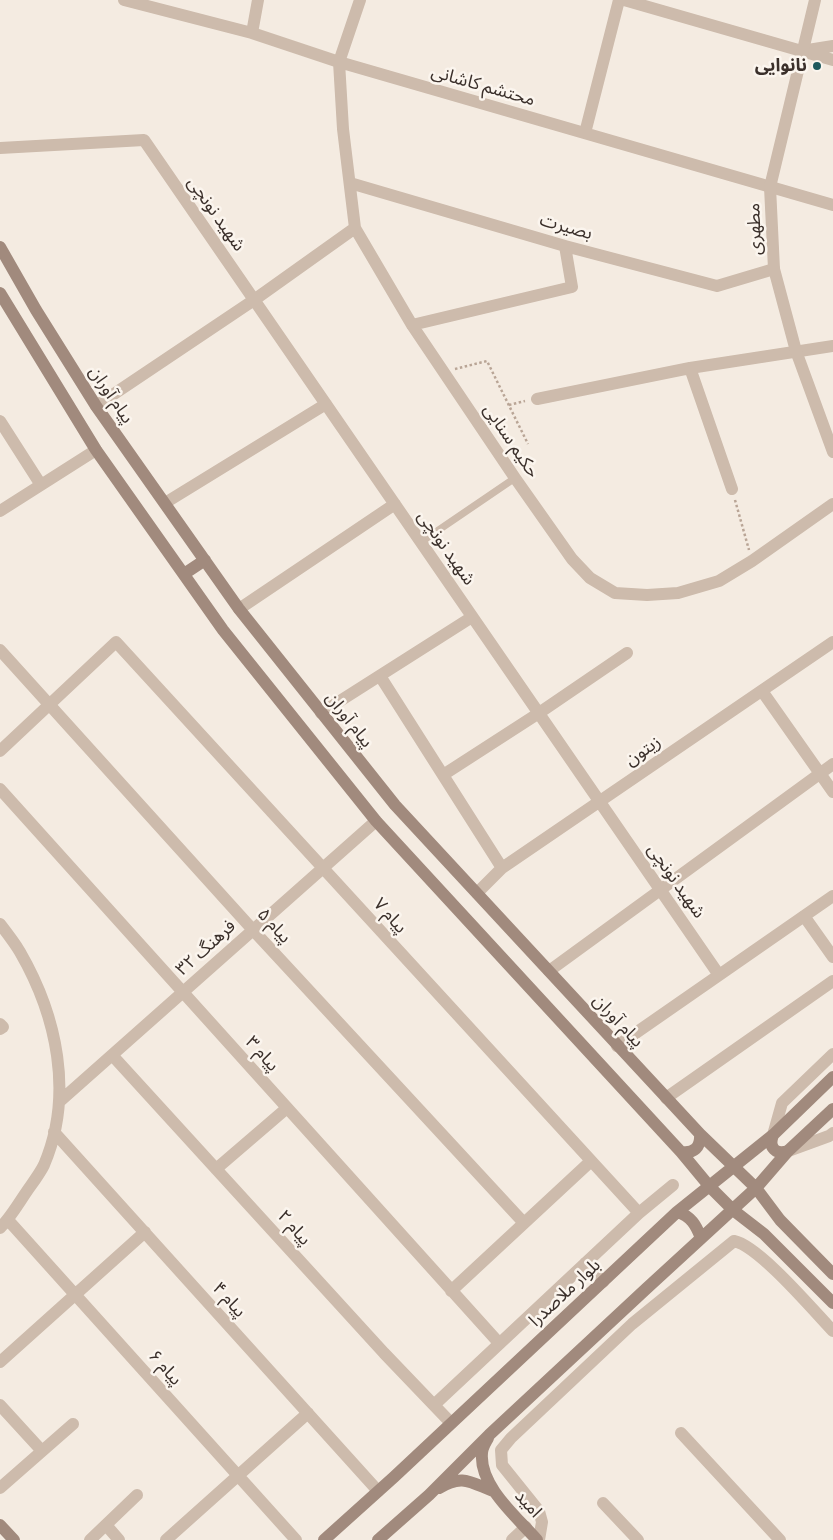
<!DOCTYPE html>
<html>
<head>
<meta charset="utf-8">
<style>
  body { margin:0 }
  canvas { display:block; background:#f4ebe1 }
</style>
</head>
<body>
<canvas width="833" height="1540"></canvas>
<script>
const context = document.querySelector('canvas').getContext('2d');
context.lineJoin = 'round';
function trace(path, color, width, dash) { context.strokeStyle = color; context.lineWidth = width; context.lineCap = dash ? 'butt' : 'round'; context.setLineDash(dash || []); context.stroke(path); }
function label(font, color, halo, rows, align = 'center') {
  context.font = font + ' "PT Sans Narrow","Noto Sans Arabic",sans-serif'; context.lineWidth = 5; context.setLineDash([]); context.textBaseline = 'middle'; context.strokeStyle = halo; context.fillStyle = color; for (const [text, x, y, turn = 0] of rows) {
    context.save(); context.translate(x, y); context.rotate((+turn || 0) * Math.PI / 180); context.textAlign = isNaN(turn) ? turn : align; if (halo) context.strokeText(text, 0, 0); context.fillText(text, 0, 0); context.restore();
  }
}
trace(new Path2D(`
  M 455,369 L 487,361 L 528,444
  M 509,405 L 525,401
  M 735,500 L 749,550`), '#b9a596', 2.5, [2.5, 2.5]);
trace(new Path2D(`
  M 421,542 L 515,478`), '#cdbbac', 7);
trace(new Path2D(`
  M 124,0 L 252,33 L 339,62 L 833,205
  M 360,0 L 339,62 L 343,129 L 355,228 L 412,325 L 515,478 L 572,559 L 590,578 L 615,593 L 647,595 L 678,593 L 719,581 L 752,561 L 833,504
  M 624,0 L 833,60
  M 252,33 L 258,0
  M 808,50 L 833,46
  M 585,133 L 619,0
  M 0,148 L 144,140 L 719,975
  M 350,183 L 565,246 L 717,286 L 774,269
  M 412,325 L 572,287 L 565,246
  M 690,368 L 732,489
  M 537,399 L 690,368 L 833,346
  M 96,406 L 254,300 L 355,228
  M 0,421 L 41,485
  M 165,503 L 326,404
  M 0,511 L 96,450
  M 239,609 L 395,504
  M 0,650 L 253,930 L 524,1223
  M 380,676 L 502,868
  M 762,691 L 833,792
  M 321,713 L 472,617
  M 0,751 L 116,642 L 639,1213
  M 443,775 L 539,713 L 627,653
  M 0,789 L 499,1343
  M 477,893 L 502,868 L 833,642
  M 804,916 L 833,957
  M 0,924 C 7,933 14,942 20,952 C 57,1016 74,1095 44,1165 C 39,1175 31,1185 25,1194 C 17,1206 10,1218 0,1228
  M 549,971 L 833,764
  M 0,1024 L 3,1027 L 0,1029
  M 617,1046 L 833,896
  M 112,1055 L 384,1353 L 451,1423
  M 666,1098 L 833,981
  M 59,1102 L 376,821
  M 54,1132 L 378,1491
  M 773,1135 L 782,1103 L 833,1054
  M 788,1151 L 829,1136 L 833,1133
  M 216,1169 L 287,1108
  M 8,1220 L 296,1540
  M 585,1263 L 603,1282
  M 451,1291 L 591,1161
  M 0,1362 L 145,1232
  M 0,1405 L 42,1451
  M 434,1405 L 639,1213 L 673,1185
  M 681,1433 L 780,1540
  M 0,1488 L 73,1424
  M 603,1503 L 638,1540
  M 106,1525 L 119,1540
  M 90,1540 L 137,1495
  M 166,1540 L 308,1413
  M 512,1540 L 526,1527
  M 539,1540 L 542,1522 L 539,1511 L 502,1465 L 501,1450 L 511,1438 L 632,1324 L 734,1241 C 759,1246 813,1310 833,1331`), '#cdbbac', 12);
trace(new Path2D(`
  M 815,0 L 770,187 L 774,269 L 796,351 L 833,452`), '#cdbbac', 12);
trace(new Path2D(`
  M 0,247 L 36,310 L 96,406 L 239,609 L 395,805 L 700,1134 L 756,1188 L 780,1220 L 833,1274
  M 0,293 L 96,450 L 223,630 L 376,821 L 681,1152 L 710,1187 L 733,1210 L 764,1234 L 833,1303
  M 184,574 L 205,560
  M 773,1135 C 768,1148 776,1155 788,1151
  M 681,1152 C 694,1154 701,1147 700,1134
  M 677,1212 C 691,1216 696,1225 701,1238
  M 488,1438 C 486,1442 482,1448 482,1453 C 479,1486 517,1517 537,1540
  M 439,1488 C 462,1474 470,1482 493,1491
  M 0,1525 L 14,1540
  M 324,1540 L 394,1477 L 677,1212 L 773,1135 L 833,1077
  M 378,1540 L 429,1495 L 489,1435 L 647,1288 L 756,1188 L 788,1151 L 833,1109`), '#a18a7d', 12);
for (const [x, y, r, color] of [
  [817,66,5,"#1f5a5e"]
]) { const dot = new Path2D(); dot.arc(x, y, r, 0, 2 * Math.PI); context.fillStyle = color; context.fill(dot); trace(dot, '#fbf5ee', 2); }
label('bold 18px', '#3b302b', '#fbf5ee', [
  ["نانوایی",807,66]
], 'right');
label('18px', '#3b302b', '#fbf5ee', [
  ["محتشم کاشانی",483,86,16],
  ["شهید نونچی",216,214,55],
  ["بصیرت",566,227,16],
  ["مطهری",755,229,-92],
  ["پیام آوران",111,395,56],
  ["حکیم سنایی",511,441,56],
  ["شهید نونچی",446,548,55],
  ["پیام آوران",349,720,52],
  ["زیتون",643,751,-34],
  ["شهید نونچی",676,881,55],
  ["پیام ۷",390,916,48],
  ["پیام ۵",274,926,47],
  ["فرهنگ ۳۲",206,948,-42],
  ["پیام آوران",618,1021,47],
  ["پیام ۳",262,1054,48],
  ["پیام ۲",294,1228,48],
  ["بلوار ملاصدرا",565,1293,-43],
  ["پیام ۴",229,1300,48],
  ["پیام ۶",165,1368,48],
  ["امید",528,1504,48]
]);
</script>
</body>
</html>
